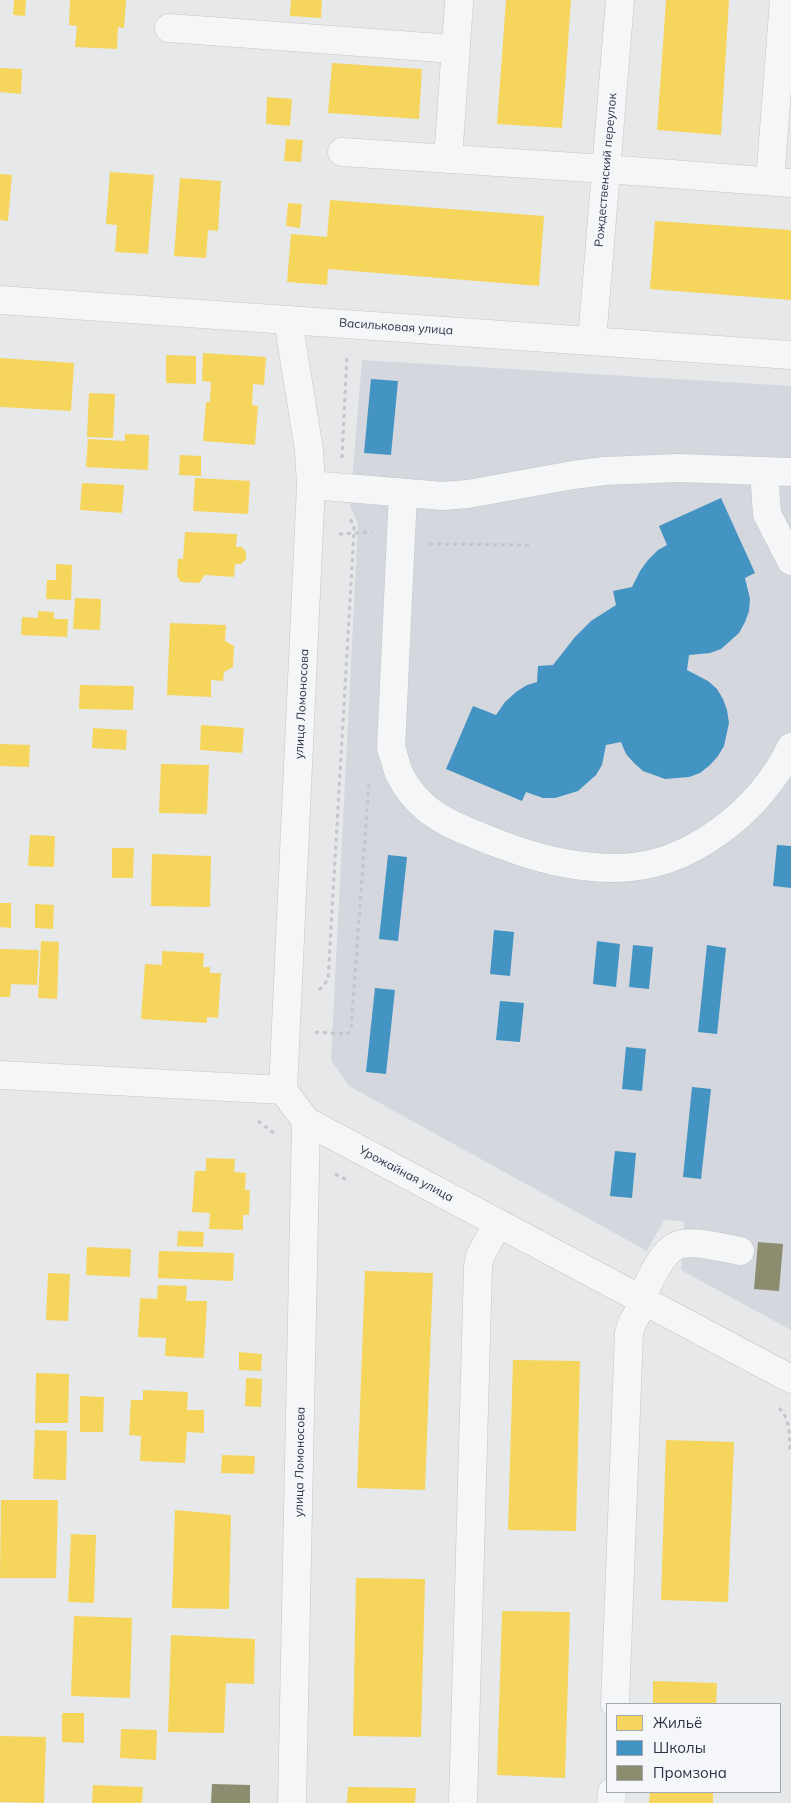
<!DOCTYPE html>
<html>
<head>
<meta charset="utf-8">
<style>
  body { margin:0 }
  #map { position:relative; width:791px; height:1803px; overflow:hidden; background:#e6e8ea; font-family:Mulish,sans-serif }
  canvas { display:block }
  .legend { position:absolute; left:606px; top:1703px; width:175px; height:90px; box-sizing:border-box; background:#f4f6f9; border:1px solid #a4a8b1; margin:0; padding:6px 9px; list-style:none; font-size:15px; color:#2b3445 }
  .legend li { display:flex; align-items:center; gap:10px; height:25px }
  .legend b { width:25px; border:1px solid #a4a8b1 }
</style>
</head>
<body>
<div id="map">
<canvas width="791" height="1803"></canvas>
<ul class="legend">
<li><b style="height:14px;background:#f6d55c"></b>Жильё</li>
<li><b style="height:14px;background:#4393c3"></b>Школы</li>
<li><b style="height:14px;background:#8c8c6e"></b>Промзона</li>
</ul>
</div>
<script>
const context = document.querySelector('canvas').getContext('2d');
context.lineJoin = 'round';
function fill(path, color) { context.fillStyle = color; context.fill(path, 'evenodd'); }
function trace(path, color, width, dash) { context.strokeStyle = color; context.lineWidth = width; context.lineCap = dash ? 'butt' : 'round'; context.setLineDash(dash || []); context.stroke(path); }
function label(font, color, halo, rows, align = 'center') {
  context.font = font + ' Mulish,sans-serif'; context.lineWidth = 5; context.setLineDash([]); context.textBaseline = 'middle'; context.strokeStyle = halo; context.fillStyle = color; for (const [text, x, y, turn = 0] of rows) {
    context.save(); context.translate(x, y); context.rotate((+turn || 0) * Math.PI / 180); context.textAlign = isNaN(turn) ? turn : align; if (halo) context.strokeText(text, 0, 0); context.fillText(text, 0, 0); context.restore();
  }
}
fill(new Path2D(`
  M 362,360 L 791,386 L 791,1330 L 681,1270 L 684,1221 L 664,1220 L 647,1251 L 349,1086 L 331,1060 L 358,524 L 350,506 Z`), '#d4d7dd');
fill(new Path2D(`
  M 14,0 L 26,0 L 25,16 L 13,15 Z
  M 70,0 L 126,0 L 124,28 L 118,27 L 117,49 L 75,47 L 77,26 L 69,25 Z
  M 291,0 L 322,0 L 321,18 L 290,16 Z
  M 506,0 L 571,0 L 562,128 L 497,124 Z
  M 666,0 L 729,0 L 721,135 L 657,130 Z
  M 332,63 L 422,69 L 419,119 L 328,113 Z
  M 0,68 L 22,69 L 21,94 L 0,92 Z
  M 267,97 L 292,99 L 290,126 L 266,124 Z
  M 286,139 L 303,140 L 301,162 L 284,161 Z
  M 110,172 L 154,175 L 148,254 L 115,252 L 117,225 L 106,224 Z
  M 0,174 L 12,175 L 8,221 L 0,220 Z
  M 180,178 L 221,181 L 218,231 L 208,230 L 206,258 L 174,256 Z
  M 330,200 L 544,216 L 539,286 L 328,269 L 327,285 L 287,282 L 291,234 L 327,237 Z
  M 288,203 L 302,204 L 300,228 L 286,226 Z
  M 655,221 L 791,230 L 791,300 L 650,289 Z
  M 203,353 L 266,357 L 264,385 L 253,384 L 252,405 L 258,406 L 255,445 L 203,441 L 206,402 L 210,402 L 211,382 L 202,381 Z
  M 166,355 L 196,356 L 196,384 L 166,383 Z
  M 0,358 L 74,363 L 71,411 L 0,407 Z
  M 89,393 L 115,394 L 113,438 L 87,437 Z
  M 125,434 L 149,435 L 148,470 L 86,467 L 88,439 L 125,441 Z
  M 180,455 L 201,456 L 201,476 L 179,475 Z
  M 195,478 L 250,481 L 248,514 L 193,511 Z
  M 82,483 L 124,485 L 122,513 L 80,510 Z
  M 185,532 L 237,534 L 236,547 L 242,547 L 246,552 L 246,559 L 241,564 L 235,564 L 234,577 L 205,575 L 199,583 L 181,582 L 177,576 L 178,559 L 183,559 Z
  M 56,564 L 72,565 L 71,600 L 46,599 L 47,580 L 56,580 Z
  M 75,598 L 101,599 L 100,630 L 73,629 Z
  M 38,611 L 54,612 L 54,619 L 68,619 L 67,637 L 21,635 L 22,617 L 38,618 Z
  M 170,623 L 226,625 L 225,641 L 234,646 L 233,667 L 224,672 L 223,681 L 211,680 L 211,697 L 167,695 Z
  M 80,685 L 134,686 L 133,710 L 79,709 Z
  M 201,725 L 244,728 L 242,753 L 200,750 Z
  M 93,728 L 127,730 L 126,750 L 92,748 Z
  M 0,744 L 30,745 L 29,767 L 0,766 Z
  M 161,764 L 209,765 L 207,814 L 159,813 Z
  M 30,835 L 55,836 L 54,867 L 28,866 Z
  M 112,848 L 134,848 L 133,878 L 112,878 Z
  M 152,854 L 211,856 L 210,907 L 151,906 Z
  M 0,903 L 11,903 L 11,928 L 0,927 Z
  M 35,904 L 54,905 L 53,929 L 35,928 Z
  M 41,941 L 59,942 L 57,999 L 38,998 Z
  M 0,949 L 39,950 L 37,985 L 11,984 L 10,997 L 0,997 Z
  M 162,951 L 204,953 L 203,967 L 210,967 L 210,973 L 221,973 L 218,1018 L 207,1017 L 207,1023 L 141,1019 L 145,964 L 162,965 Z
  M 206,1158 L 235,1159 L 234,1172 L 246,1173 L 245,1190 L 250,1190 L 249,1215 L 243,1215 L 243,1230 L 209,1229 L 210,1213 L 192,1212 L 195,1171 L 206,1171 Z
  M 178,1231 L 204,1232 L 203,1247 L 177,1246 Z
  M 87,1247 L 131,1249 L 130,1277 L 86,1275 Z
  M 159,1251 L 234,1253 L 233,1281 L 158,1278 Z
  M 365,1271 L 433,1273 L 425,1490 L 357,1488 Z
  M 48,1273 L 70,1274 L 68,1321 L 46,1320 Z
  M 158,1285 L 187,1286 L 186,1301 L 207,1301 L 204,1358 L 165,1356 L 166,1338 L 138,1337 L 140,1298 L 157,1299 Z
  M 239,1352 L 262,1354 L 261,1371 L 239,1370 Z
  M 513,1360 L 580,1361 L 576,1531 L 508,1530 Z
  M 36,1373 L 69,1374 L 68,1423 L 35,1423 Z
  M 246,1378 L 262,1379 L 261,1407 L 245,1406 Z
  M 143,1390 L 188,1392 L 187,1410 L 204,1410 L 204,1433 L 187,1432 L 185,1463 L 140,1461 L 141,1436 L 129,1435 L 131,1400 L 143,1400 Z
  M 80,1396 L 104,1397 L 103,1432 L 80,1432 Z
  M 35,1430 L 67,1431 L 66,1480 L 33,1479 Z
  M 666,1440 L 734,1442 L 728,1602 L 661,1600 Z
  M 222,1455 L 255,1456 L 254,1474 L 221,1473 Z
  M 1,1500 L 58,1500 L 56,1578 L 0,1578 Z
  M 175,1510 L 231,1515 L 229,1609 L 172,1608 Z
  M 71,1534 L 96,1535 L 94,1603 L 68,1602 Z
  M 356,1578 L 425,1579 L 421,1737 L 353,1736 Z
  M 502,1611 L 570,1612 L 565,1778 L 497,1775 Z
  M 74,1616 L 132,1618 L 130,1698 L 71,1696 Z
  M 171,1635 L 255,1639 L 254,1684 L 226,1683 L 224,1733 L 168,1732 Z
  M 653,1681 L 717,1683 L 716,1704 L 653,1704 Z
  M 62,1713 L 84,1713 L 84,1743 L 62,1742 Z
  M 121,1729 L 157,1730 L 156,1760 L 120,1758 Z
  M 0,1736 L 46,1737 L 44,1803 L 0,1802 Z
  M 93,1785 L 143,1787 L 142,1803 L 92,1803 Z
  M 348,1787 L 416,1788 L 415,1803 L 347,1803 Z
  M 650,1792 L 713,1792 L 713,1803 L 649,1803 Z`), '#f6d55c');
fill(new Path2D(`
  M 371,379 L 398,381 L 391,455 L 364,453 Z
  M 721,498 L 755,573 L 745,578 L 750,599 L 749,611 L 745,622 L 739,633 L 721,649 L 710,653 L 689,655 L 687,670 L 708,681 L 717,689 L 723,699 L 727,710 L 729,723 L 724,746 L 718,756 L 710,765 L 700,773 L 689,777 L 665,779 L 643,771 L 634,763 L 626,754 L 621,742 L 606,745 L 602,765 L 596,775 L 578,791 L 555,798 L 543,798 L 526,792 L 522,801 L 446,769 L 473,706 L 496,715 L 505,702 L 516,692 L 527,685 L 537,682 L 538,666 L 553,665 L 575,637 L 591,621 L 616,605 L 613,591 L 632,587 L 640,571 L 648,560 L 658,550 L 667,545 L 659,526 Z
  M 777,845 L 791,846 L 791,888 L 773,886 Z
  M 388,855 L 407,857 L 398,941 L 379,939 Z
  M 494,930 L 514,932 L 510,976 L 490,974 Z
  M 597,941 L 620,944 L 616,987 L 593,984 Z
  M 633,945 L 653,947 L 649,989 L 629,987 Z
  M 707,945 L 726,948 L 717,1034 L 698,1032 Z
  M 375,988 L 395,990 L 386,1074 L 366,1072 Z
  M 500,1001 L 524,1003 L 520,1042 L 496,1040 Z
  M 626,1047 L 646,1049 L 642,1091 L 622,1089 Z
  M 692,1087 L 711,1089 L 701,1179 L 683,1177 Z
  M 615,1151 L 636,1153 L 632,1198 L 610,1196 Z`), '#4393c3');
fill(new Path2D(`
  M 758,1242 L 783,1244 L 779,1291 L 754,1289 Z
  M 212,1784 L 250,1785 L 250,1803 L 211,1803 Z`), '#8c8c6e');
const minor = new Path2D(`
  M 169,28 L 454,49
  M 342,152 L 606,169 L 791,183
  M 448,159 L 459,3
  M 770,181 L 784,0
  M 0,300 L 791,355
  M 592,341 L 620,0
  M 764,471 L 767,514 L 791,561
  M 311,485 L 443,496 L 468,494 L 573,475 L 605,471 L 679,468 L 791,472
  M 403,493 L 391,748 C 394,756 396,765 399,773 C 419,815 455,827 494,842 C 535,858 572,868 616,868 C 689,868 760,811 791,747
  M 0,1075 L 283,1090 L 306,1121 L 791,1379
  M 283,1090 L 311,485 L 309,450 L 288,320
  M 641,1299 C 649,1283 662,1247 682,1244 C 698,1241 723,1248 740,1251
  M 615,1704 L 629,1333 L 632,1323 L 645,1301
  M 292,1803 L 306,1121
  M 463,1803 L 478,1267 L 480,1256 L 498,1223
  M 611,1803 L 612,1792`);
trace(minor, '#c4c6c8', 29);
trace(new Path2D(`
  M 342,458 L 347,354
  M 339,534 L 372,532
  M 429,544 L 529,545
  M 319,990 L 328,980 L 354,532 L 354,525 L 350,519
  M 315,1032 L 347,1034 L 351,1030 L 369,782
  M 258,1121 L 275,1134
  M 335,1174 L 347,1180
  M 779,1408 C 791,1420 789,1436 790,1452`), '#c5c6ca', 3, [4, 4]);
trace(minor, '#f5f6f7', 28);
label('12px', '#2b3445', '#f4f6f9', [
  ["Рождественский переулок",606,170,-85],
  ["Васильковая улица",396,327,4],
  ["улица Ломоносова",302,704,-87],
  ["Урожайная улица",406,1174,28],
  ["улица Ломоносова",300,1462,-89]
]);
</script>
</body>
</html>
